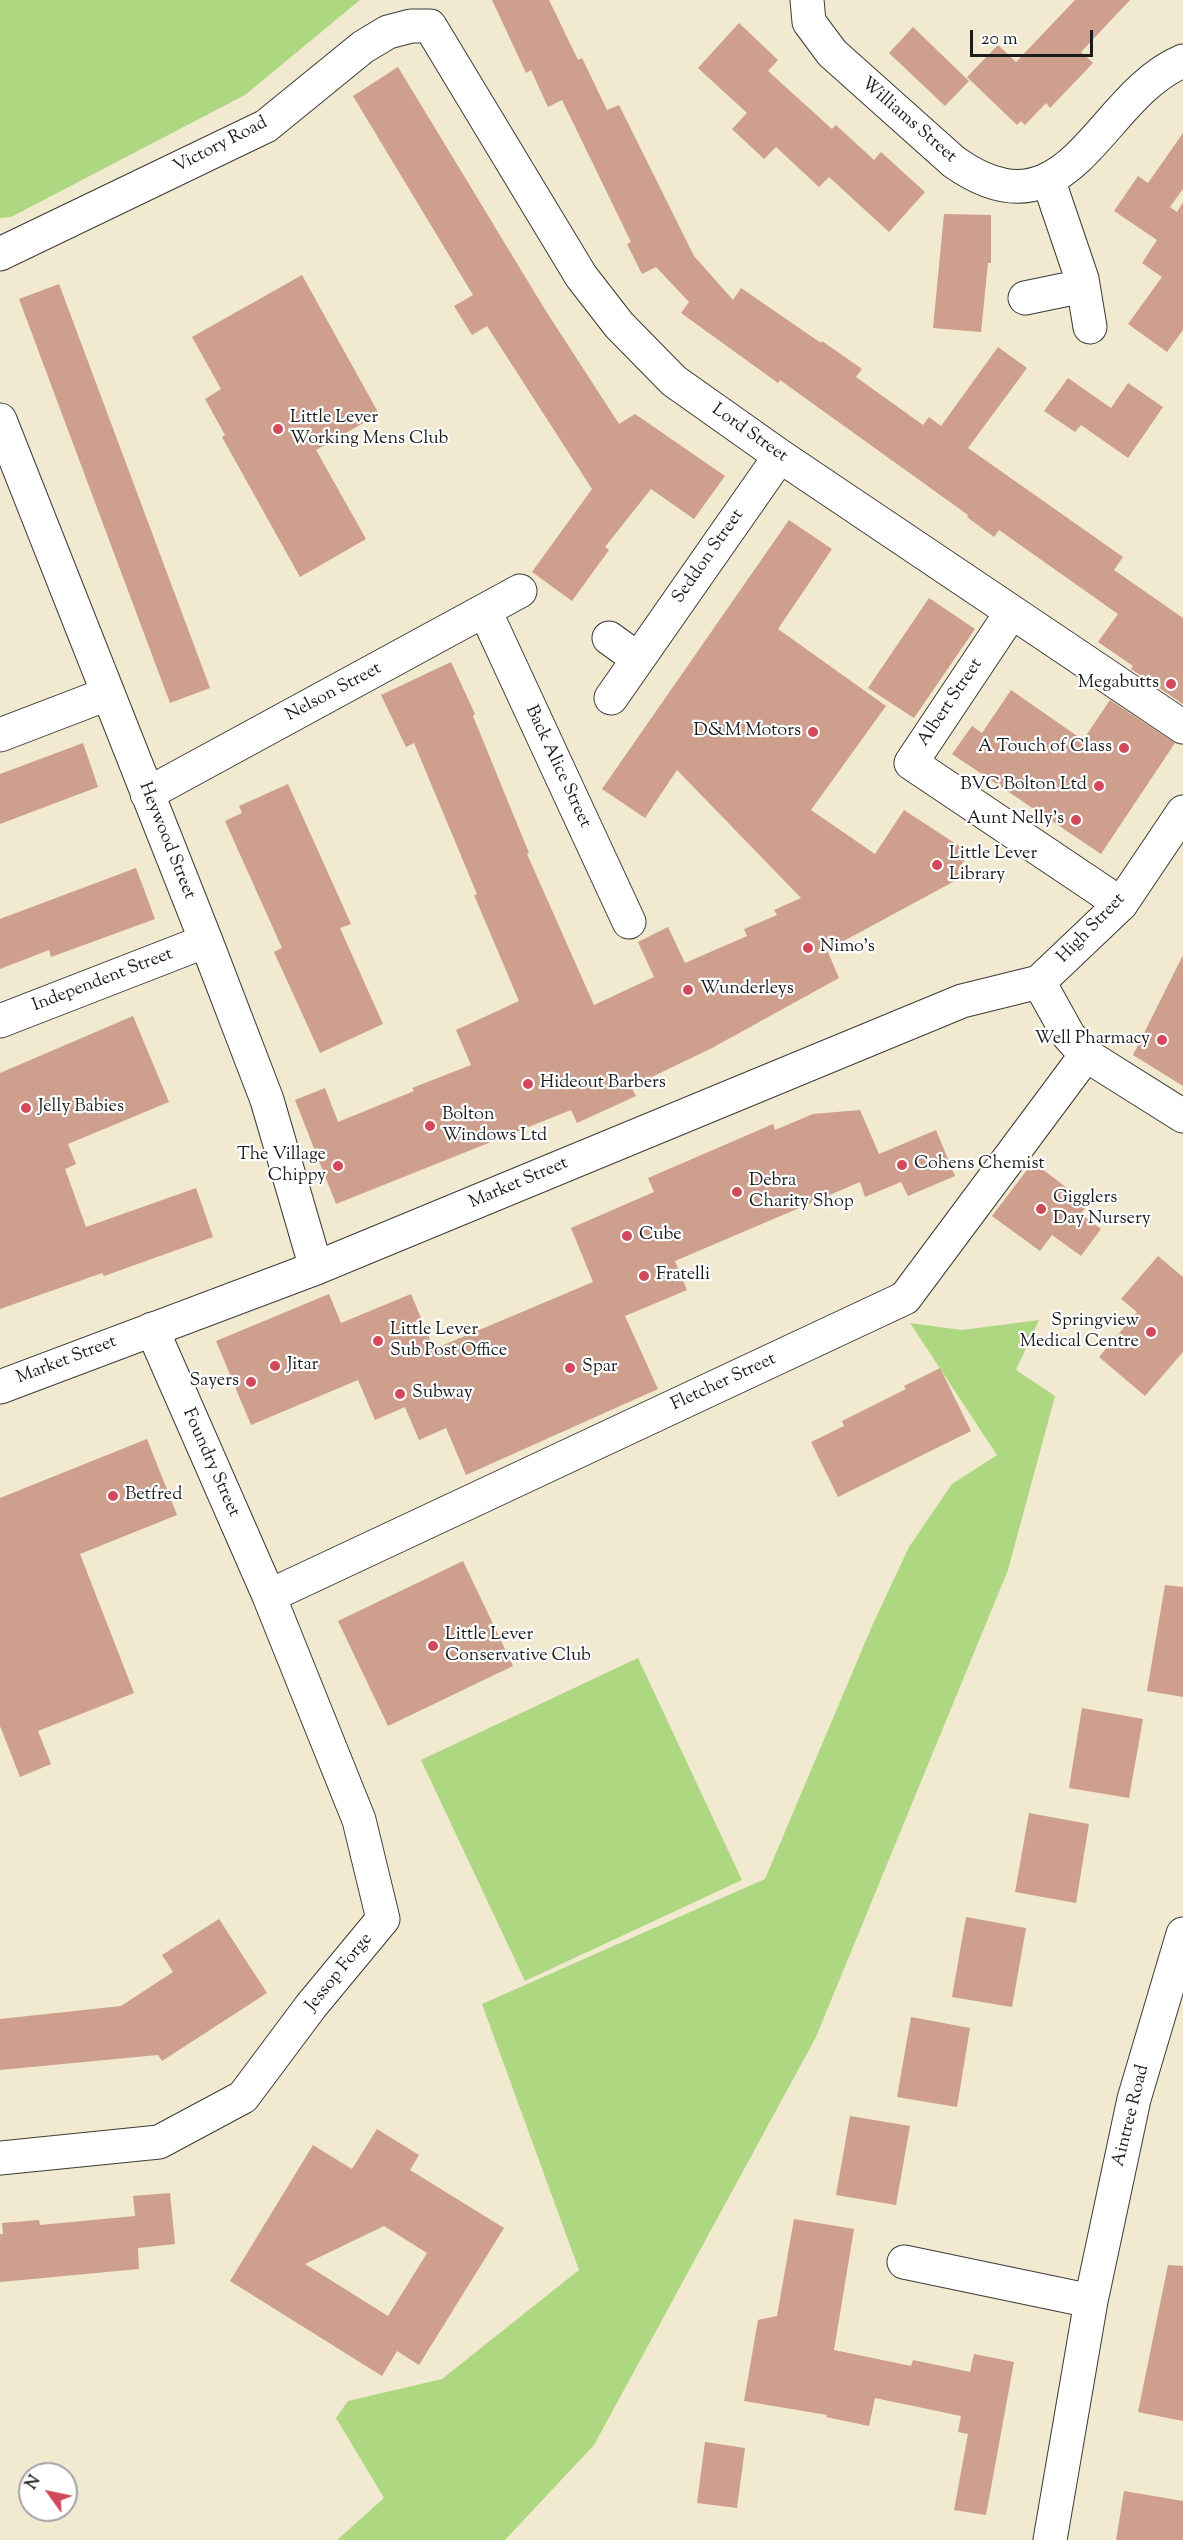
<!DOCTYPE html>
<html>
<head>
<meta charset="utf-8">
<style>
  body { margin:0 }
  #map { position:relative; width:1183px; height:2540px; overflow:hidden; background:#f1e9d0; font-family:"Sorts Mill Goudy",serif }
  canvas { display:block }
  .north { position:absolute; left:18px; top:2462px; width:60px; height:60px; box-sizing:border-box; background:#fff; border:2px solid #a4a4a4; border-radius:50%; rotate:303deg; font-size:16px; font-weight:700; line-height:24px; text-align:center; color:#1c1c1c }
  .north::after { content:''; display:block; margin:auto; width:21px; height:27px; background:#d1495b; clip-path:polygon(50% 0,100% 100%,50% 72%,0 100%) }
  .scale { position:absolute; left:970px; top:30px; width:123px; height:27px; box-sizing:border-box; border:3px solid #1c1c1c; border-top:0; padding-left:8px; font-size:18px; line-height:21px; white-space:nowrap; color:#1c1c1c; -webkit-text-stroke:4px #fff; paint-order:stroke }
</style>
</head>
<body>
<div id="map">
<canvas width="1183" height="2540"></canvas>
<div class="north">N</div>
<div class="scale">20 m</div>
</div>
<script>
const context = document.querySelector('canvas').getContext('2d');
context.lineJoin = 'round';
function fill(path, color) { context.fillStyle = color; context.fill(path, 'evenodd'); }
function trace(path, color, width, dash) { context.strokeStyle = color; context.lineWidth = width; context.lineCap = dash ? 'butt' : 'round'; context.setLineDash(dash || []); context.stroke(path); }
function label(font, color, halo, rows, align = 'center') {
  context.font = font + ' "Sorts Mill Goudy",serif'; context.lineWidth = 4.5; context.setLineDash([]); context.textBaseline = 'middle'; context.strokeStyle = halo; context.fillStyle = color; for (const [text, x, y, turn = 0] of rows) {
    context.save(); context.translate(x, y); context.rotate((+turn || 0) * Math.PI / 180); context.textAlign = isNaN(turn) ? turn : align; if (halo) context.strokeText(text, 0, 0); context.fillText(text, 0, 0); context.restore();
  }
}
fill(new Path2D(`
  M 0,0 L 360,0 L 245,95 L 11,217 L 0,218 Z
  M 1039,1320 L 1016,1370 L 1055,1396 L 1008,1570 L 816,2037 L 594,2445 L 505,2540 L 337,2540 L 384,2498 L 336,2418 L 348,2401 L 442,2379 L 579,2270 L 482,2004 L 765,1879 L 872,1626 L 909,1547 L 952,1484 L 997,1455 L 910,1323 L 962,1330 Z
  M 638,1658 L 742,1880 L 525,1981 L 421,1760 Z`), '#aed782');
fill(new Path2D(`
  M 492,0 L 549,0 L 578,60 L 582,58 L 607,110 L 619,105 L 694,256 L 733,300 L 741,288 L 821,343 L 822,341 L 862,369 L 856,377 L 923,425 L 929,417 L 941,426 L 998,347 L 1027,368 L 968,448 L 1123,557 L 1114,570 L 1183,618 L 1183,704 L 1131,669 L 1133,666 L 1098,642 L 1118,614 L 999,530 L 994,537 L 967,517 L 968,515 L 780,380 L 778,383 L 681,313 L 689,302 L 656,267 L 642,274 L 627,244 L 631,242 L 562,100 L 548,107 L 531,70 L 526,73 Z
  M 1075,0 L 1130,0 L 1081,52 L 1093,63 L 1050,108 L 1046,103 L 1025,125 L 1021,121 L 1017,125 L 967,77 L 998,45 L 1016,62 Z
  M 739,23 L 778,60 L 768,71 L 832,129 L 836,125 L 874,160 L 881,152 L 925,192 L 889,232 L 829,177 L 819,187 L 776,147 L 764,159 L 732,129 L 747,113 L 698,68 Z
  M 913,27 L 969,81 L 945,106 L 889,53 Z
  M 398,67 L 544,308 L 619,424 L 635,414 L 725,476 L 694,519 L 651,489 L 605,547 L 609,550 L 572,601 L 532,572 L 592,489 L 487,326 L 472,335 L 454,306 L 473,295 L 353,96 Z
  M 1183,133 L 1183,189 L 1170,207 L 1177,212 L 1183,202 L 1183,330 L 1167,352 L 1128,324 L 1162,277 L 1142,263 L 1157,240 L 1114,211 L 1138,176 L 1148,183 Z
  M 944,214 L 991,215 L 991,263 L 988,263 L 981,332 L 933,328 Z
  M 302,275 L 379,414 L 316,450 L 366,539 L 300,577 L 222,437 L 225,435 L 205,399 L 221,389 L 192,337 Z
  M 59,284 L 210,688 L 170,703 L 19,299 Z
  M 1068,378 L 1111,408 L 1128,383 L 1163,407 L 1128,458 L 1081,425 L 1075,432 L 1044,411 Z
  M 789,520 L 832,549 L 778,629 L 886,706 L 811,810 L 875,854 L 904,810 L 970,853 L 958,869 L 962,877 L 827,950 L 839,978 L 712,1048 L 631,1087 L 636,1096 L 577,1123 L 571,1110 L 336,1204 L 295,1100 L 325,1088 L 338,1122 L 414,1091 L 412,1088 L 471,1065 L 456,1030 L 519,1001 L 474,895 L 477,894 L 414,743 L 406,747 L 381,695 L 451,662 L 475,714 L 473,716 L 529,853 L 527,854 L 594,1005 L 654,977 L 638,942 L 668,927 L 685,963 L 747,936 L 744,929 L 777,915 L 774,910 L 801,898 L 677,770 L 645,818 L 602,789 Z
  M 929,598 L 975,629 L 914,718 L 868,688 Z
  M 1011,690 L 1083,740 L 1110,700 L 1175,743 L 1101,854 L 952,754 L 972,726 L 982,733 Z
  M 83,743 L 98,787 L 0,824 L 0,774 Z
  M 288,784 L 351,924 L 340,928 L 383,1024 L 320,1053 L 274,952 L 282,948 L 225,821 L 242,813 L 239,806 Z
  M 136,868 L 155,919 L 51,957 L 49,950 L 0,969 L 0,919 Z
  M 1183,955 L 1183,1086 L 1133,1055 Z
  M 133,1016 L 169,1102 L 68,1144 L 76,1164 L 65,1169 L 86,1227 L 196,1188 L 213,1237 L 104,1276 L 102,1273 L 0,1309 L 0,1073 Z
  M 860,1110 L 879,1154 L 936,1130 L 955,1176 L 908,1196 L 901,1182 L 865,1197 L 860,1182 L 675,1261 L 687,1290 L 625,1316 L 658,1389 L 466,1475 L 446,1428 L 419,1440 L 405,1407 L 375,1420 L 358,1380 L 251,1425 L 216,1341 L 329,1294 L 341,1323 L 411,1294 L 434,1349 L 593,1282 L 571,1228 L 654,1192 L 648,1178 L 773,1124 L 775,1130 L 813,1114 Z
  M 1033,1162 L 1088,1204 L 1081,1214 L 1101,1229 L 1081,1256 L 1052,1235 L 1040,1251 L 992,1216 Z
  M 1158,1256 L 1183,1277 L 1183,1352 L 1145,1396 L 1099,1357 L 1137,1312 L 1121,1299 Z
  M 940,1368 L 971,1431 L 838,1497 L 811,1442 L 844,1426 L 842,1421 L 906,1389 L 904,1386 Z
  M 147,1439 L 177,1515 L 80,1554 L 134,1693 L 38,1731 L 51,1764 L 20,1777 L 0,1726 L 0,1498 Z
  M 463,1561 L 513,1666 L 388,1726 L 338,1621 Z
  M 1165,1585 L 1183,1587 L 1183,1697 L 1147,1691 Z
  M 1082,1708 L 1143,1719 L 1129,1798 L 1069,1788 Z
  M 1029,1813 L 1089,1824 L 1076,1903 L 1015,1892 Z
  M 966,1917 L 1026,1928 L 1012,2007 L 952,1997 Z
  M 219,1919 L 267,1993 L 162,2061 L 158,2055 L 0,2070 L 0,2019 L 121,2006 L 173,1972 L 162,1955 Z
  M 911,2017 L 970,2028 L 957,2107 L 897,2097 Z
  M 850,2116 L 910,2126 L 896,2205 L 836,2195 Z
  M 377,2129 L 419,2155 L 410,2170 L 504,2228 L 419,2365 L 397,2351 L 382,2376 L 230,2281 L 313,2145 L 352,2169 ZM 384,2226 L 427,2253 L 388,2316 L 305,2264 Z
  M 170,2193 L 175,2244 L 138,2248 L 139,2269 L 0,2282 L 0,2234 L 3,2234 L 2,2223 L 39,2220 L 40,2225 L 135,2216 L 133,2196 Z
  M 794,2219 L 854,2229 L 834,2350 L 911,2366 L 913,2360 L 970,2372 L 974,2354 L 1014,2362 L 986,2515 L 954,2510 L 968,2434 L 958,2432 L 961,2416 L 875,2398 L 869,2426 L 826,2417 L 827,2415 L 744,2401 L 758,2320 L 777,2316 Z
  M 1168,2265 L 1183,2266 L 1183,2421 L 1138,2412 Z
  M 705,2442 L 745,2448 L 737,2508 L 697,2503 Z
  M 1124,2491 L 1183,2501 L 1183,2540 L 1116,2540 Z`), '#cd9f8c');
const street = new Path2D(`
  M 807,0 L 809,22 L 832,53 L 954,162 C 1070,244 1098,96 1183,61
  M 1048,179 L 1082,279 L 1090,327
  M 0,254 L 266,126 L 363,47 L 388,32 L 411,26 L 430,26 L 581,276 L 619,325 L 674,381 L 780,456 L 1183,727
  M 1025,298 L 1083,286
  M 0,420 L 206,941 L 267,1100 L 316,1268
  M 485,611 L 629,922
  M 1011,613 L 911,763 L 1121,904
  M 609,638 L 638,659
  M 611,698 L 780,456
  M 0,735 L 107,694
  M 147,794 L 520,591
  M 1039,982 L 1069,1036 L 1086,1055 L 1183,1116
  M 0,1021 L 206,941
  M 269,1596 L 905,1298 L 1086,1055
  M 0,2158 L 159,2142 L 243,2097 L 311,2006 L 383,1919 L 359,1820 L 269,1596 L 152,1329
  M 904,2262 L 1091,2301
  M 1050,2540 L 1091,2301 L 1134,2099 L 1183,1934`);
const primary = new Path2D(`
  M 0,1387 L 316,1268 L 962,1001 L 1039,982 L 1121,904 L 1183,812`);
trace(street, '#3c3b37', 35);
trace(primary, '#3c3b37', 35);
trace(street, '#fff', 33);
trace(primary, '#fff', 33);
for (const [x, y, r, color] of [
  [278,429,6,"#d1495b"],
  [1171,684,6,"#d1495b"],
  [813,732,6,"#d1495b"],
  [1124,748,6,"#d1495b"],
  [1099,786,6,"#d1495b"],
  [1076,820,6,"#d1495b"],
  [937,865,6,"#d1495b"],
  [808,948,6,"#d1495b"],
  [688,990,6,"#d1495b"],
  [1162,1040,6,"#d1495b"],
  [528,1084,6,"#d1495b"],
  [26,1108,6,"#d1495b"],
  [430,1126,6,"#d1495b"],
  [902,1165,6,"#d1495b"],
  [338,1166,6,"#d1495b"],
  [737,1192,6,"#d1495b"],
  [1041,1209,6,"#d1495b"],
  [627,1236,6,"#d1495b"],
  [644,1276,6,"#d1495b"],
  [1151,1332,6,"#d1495b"],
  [378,1341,6,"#d1495b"],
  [275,1366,6,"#d1495b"],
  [570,1368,6,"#d1495b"],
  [251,1382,6,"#d1495b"],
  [400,1394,6,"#d1495b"],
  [113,1496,6,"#d1495b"],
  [433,1646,6,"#d1495b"]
]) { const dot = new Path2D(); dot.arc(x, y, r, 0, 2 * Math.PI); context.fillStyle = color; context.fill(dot); trace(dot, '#fff', 2); }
label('18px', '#1c1c1c', '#fff', [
  ["Williams Street",908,121,41],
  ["Victory Road",221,146,-27],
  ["Lord Street",749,434,35],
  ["Seddon Street",709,557,-55],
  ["Nelson Street",334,693,-28],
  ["Albert Street",951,703,-56],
  ["Back Alice Street",557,767,65],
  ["Heywood Street",166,841,68],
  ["High Street",1092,929,-46],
  ["Independent Street",103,981,-21],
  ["Market Street",519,1184,-23],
  ["Market Street",67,1361,-21],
  ["Fletcher Street",724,1383,-25],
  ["Foundry Street",210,1463,66],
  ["Jessop Forge",340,1973,-51],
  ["Aintree Road",1132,2116,-76]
]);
label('18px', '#1c1c1c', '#fff', [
  ["Little Lever",290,419],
  ["Working Mens Club",290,440],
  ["Megabutts",1159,684,"right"],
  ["D&M Motors",801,732,"right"],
  ["A Touch of Class",1112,748,"right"],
  ["BVC Bolton Ltd",1087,786,"right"],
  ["Aunt Nelly's",1064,820,"right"],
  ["Little Lever",949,855],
  ["Library",949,876],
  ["Nimo's",820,948],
  ["Wunderleys",700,990],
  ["Well Pharmacy",1150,1040,"right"],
  ["Hideout Barbers",540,1084],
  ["Jelly Babies",38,1108],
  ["Bolton",442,1116],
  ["Windows Ltd",442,1137],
  ["The Village",326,1156,"right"],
  ["Chippy",326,1177,"right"],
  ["Cohens Chemist",914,1165],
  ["Debra",749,1182],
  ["Charity Shop",749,1203],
  ["Gigglers",1053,1199],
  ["Day Nursery",1053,1220],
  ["Cube",639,1236],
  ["Fratelli",656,1276],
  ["Springview",1139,1322,"right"],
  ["Medical Centre",1139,1343,"right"],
  ["Little Lever",390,1331],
  ["Sub Post Office",390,1352],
  ["Jitar",287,1366],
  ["Spar",582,1368],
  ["Sayers",239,1382,"right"],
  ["Subway",412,1394],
  ["Betfred",125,1496],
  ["Little Lever",445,1636],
  ["Conservative Club",445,1657]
], 'left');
</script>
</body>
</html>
